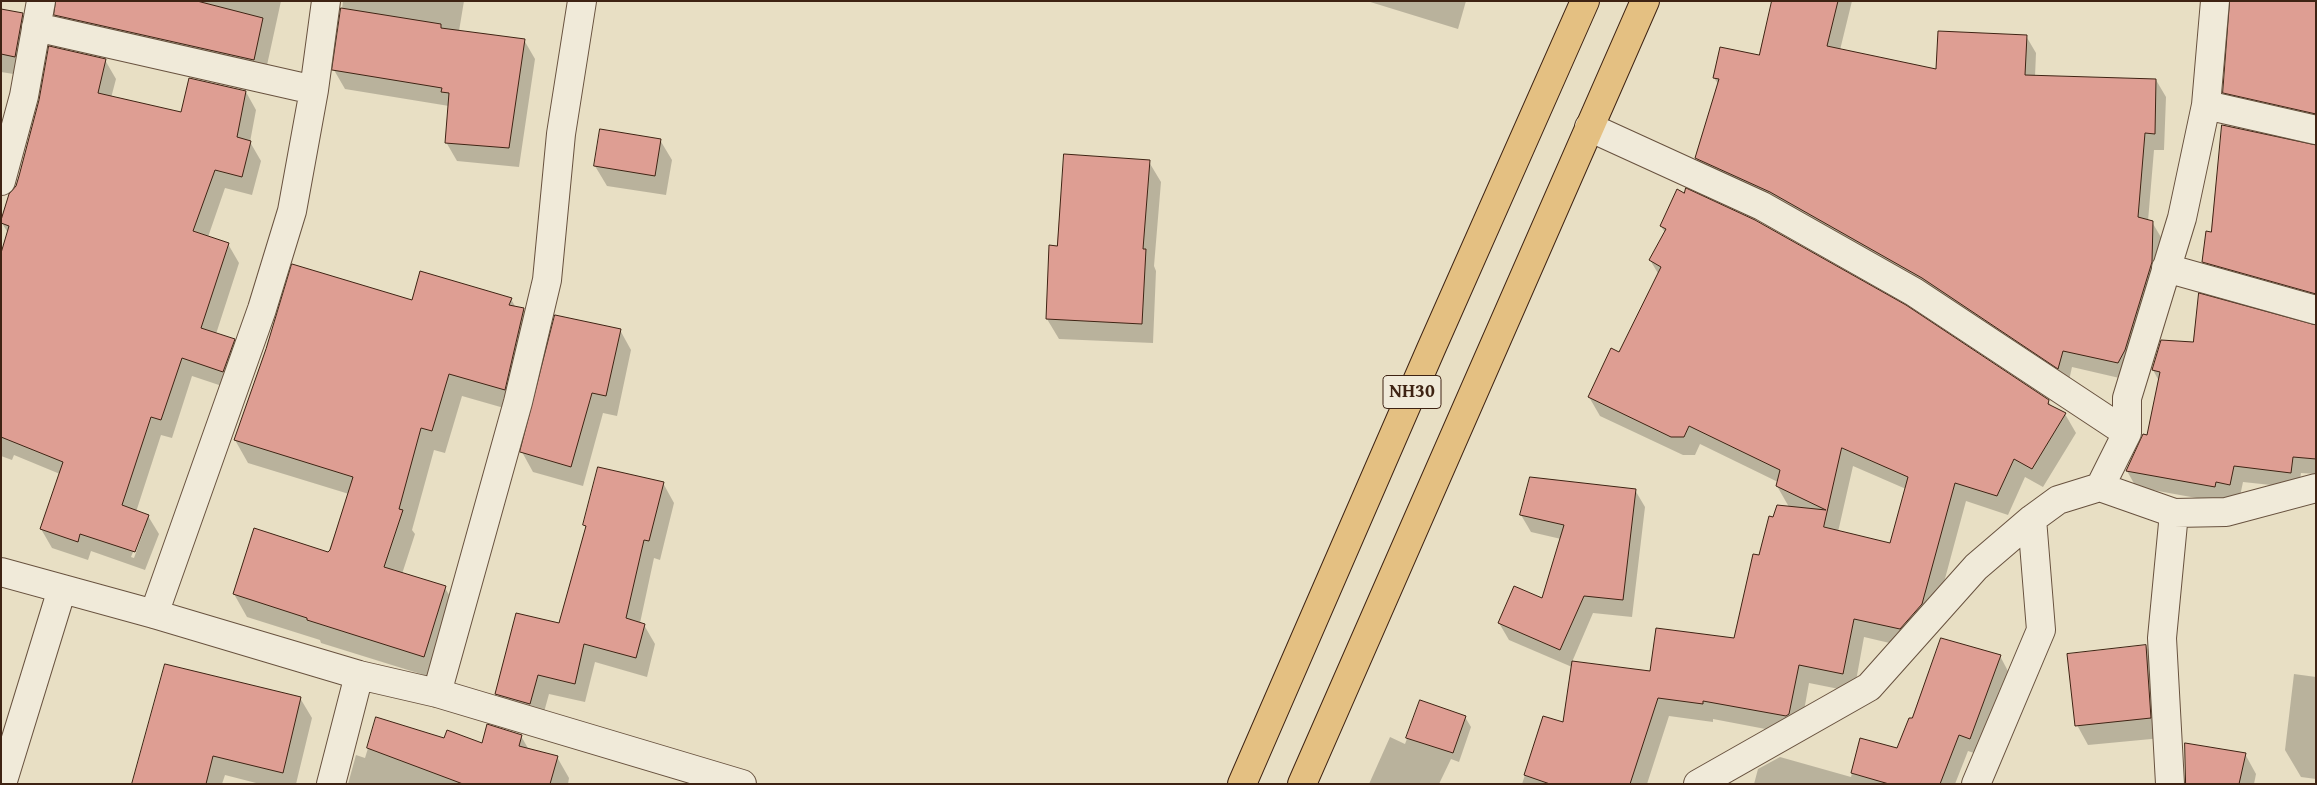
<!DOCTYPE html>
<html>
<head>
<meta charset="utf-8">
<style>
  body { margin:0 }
  #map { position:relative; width:2317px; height:785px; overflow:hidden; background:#e8dfc4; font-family:"Gentium Book Plus",serif }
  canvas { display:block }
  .frame { position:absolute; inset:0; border:2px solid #3e2313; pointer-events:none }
</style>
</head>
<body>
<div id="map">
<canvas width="2317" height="785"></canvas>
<div class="frame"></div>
</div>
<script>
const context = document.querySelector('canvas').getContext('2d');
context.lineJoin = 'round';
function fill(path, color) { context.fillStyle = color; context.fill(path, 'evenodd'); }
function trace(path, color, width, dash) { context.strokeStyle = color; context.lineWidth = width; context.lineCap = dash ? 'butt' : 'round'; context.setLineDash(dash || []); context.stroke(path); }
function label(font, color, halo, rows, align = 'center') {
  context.font = font + ' "Gentium Book Plus",serif'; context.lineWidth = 4; context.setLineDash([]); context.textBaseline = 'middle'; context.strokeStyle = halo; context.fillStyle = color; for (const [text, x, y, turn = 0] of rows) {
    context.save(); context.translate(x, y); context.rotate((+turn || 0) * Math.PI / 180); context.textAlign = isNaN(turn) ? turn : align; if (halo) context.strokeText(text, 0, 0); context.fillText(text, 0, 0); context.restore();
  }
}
fill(new Path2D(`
  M 57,1 L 281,1 L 264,79 L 67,34 L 56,15 Z
  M 343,1 L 464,1 L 459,31 L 524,40 L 535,59 L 519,167 L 457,161 L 446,142 L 449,106 L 345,89 L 334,70 Z
  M 1367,1 L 1466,1 L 1458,29 Z
  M 1773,1 L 1852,1 L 1840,50 L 1937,70 L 2026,36 L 2036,53 L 2035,77 L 2156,80 L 2166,97 L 2164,150 L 2154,150 L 2148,221 L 2152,222 L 2162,239 L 2128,380 L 2072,367 L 2068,385 L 1706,175 L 1696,158 L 1719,85 L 1714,78 L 1760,56 Z
  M 2316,1 L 2316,127 L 2233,109 L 2224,92 Z
  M 1,10 L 22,14 L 34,35 L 26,76 L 1,72 Z
  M 105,60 L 116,79 L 111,98 L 182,114 L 246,92 L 256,110 L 250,142 L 261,161 L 252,195 L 225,188 L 208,237 L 228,244 L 239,263 L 216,334 L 234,340 L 245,359 L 234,390 L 192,376 L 172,438 L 161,435 L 136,512 L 148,516 L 159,534 L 145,570 L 91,551 L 88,560 L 52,548 L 41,529 L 60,474 L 14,455 L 12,460 L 1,456 L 1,257 L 8,233 L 2,223 L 17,186 ZM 143,527 L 145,527 L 134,558 L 131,557 Z
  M 660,140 L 672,160 L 666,195 L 607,186 L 595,166 Z
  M 2316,146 L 2316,307 L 2213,278 L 2204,262 L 2212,233 Z
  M 1149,162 L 1161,182 L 1154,266 L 1156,271 L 1153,343 L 1059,339 L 1047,319 L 1058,247 Z
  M 1661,226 L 2048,401 L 2052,407 L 2065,414 L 2076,433 L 2043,487 L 2025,477 L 2008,515 L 1966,501 L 1933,623 L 1911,648 L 1864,637 L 1854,692 L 1809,683 L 1800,733 L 1797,735 L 1713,719 L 1713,722 L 1669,716 L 1647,784 L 1522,784 L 1544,718 L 1564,724 L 1572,667 L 1509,640 L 1499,623 L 1543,600 L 1561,539 L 1531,532 L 1521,515 L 1635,490 L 1645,507 L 1632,617 L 1593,613 L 1572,662 L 1651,673 L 1735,640 L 1773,518 L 1789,507 L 1777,486 L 1778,482 L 1700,444 L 1695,455 L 1683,455 L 1600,416 L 1589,397 L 1620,353 L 1659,275 L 1650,260 L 1665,233 ZM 1853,466 L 1906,489 L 1891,545 L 1838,532 Z
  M 511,299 L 516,308 L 523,309 L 537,332 L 518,412 L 462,396 L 445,453 L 434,450 L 412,530 L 415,534 L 402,574 L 445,588 L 458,610 L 437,679 L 321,643 L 320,640 L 247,617 L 234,594 L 328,553 L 349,494 L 248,463 L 235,440 L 413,301 Z
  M 2316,326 L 2316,474 L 2301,473 L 2299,488 L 2243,482 L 2239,501 L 2224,498 L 2224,503 L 2136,487 L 2127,471 L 2148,436 L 2159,381 L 2153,370 L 2194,343 Z
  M 620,330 L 631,350 L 617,416 L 603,413 L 583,486 L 533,472 L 522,452 Z
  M 663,483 L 674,503 L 660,560 L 654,558 L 640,623 L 644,625 L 655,644 L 647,677 L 595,662 L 585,702 L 549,694 L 541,723 L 508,713 L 497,694 L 560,625 L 586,528 L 585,525 Z
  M 2146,646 L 2157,666 L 2162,738 L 2088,745 L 2077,725 Z
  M 2000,656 L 2009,673 L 1980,755 L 1968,751 L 1955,784 L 1754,784 L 1758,769 L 1780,757 L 1851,777 L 1861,740 L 1898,749 Z
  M 2294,674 L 2316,677 L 2316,779 L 2301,777 L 2285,750 Z
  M 300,698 L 312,718 L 296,784 L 260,784 L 225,775 L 222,784 L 133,784 Z
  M 1421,702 L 1465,717 L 1471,727 L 1459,762 L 1451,759 L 1439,784 L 1369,784 L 1390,737 L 1405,744 Z
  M 377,719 L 445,739 L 483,745 L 521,736 L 529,750 L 557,757 L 569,778 L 568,784 L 348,784 L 356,755 L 365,758 Z
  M 2245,754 L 2256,774 L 2254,784 L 2186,784 Z`), '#0003');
const building = new Path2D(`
  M 56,1 L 197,1 L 263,18 L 254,60 L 54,15 Z
  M 1772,1 L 1838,1 L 1827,46 L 1936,69 L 1938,31 L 2027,35 L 2025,75 L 2156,79 L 2155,134 L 2145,133 L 2138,217 L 2153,221 L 2152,262 L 2125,350 L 2118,363 L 2063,351 L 2058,369 L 1922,278 L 1770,192 L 1695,158 L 1719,79 L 1713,78 L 1720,47 L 1759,55 Z
  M 2230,1 L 2316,1 L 2316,114 L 2223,93 Z
  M 341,8 L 441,24 L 441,28 L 525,39 L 509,148 L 445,143 L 449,93 L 441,92 L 442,88 L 332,70 Z
  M 1,9 L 23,13 L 15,57 L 1,54 Z
  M 49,46 L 106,59 L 98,93 L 181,112 L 189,78 L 246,91 L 237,137 L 251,141 L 242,177 L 215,170 L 193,231 L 229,243 L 201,328 L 235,339 L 223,372 L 182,358 L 161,420 L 151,417 L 122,505 L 149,515 L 135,552 L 80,534 L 78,542 L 40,529 L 63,462 L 1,437 L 1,253 L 9,226 L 1,223 L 1,220 L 9,194 L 16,186 L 19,176 L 39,100 Z
  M 2222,125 L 2316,145 L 2316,294 L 2202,262 L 2206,231 L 2211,232 Z
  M 600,129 L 661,139 L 655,176 L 594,166 Z
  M 1064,154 L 1150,160 L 1143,249 L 1146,249 L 1142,324 L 1046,319 L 1049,245 L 1057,246 Z
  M 1686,188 L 1755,220 L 1906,305 L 2049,400 L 2048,404 L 2066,413 L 2032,469 L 2014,459 L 1997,496 L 1955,483 L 1922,604 L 1900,629 L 1854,619 L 1843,674 L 1799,665 L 1789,714 L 1786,716 L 1703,701 L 1703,704 L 1658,698 L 1630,784 L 1550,784 L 1524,775 L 1543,716 L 1563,722 L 1572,661 L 1650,671 L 1656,628 L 1734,638 L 1753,554 L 1759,555 L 1769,516 L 1773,517 L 1777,505 L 1826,510 L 1776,486 L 1780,470 L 1689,426 L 1684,437 L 1671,437 L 1588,397 L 1611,348 L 1619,352 L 1661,267 L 1649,260 L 1666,229 L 1660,226 L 1677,189 L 1684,193 ZM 1842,448 L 1908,477 L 1890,543 L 1824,527 Z
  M 292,264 L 412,300 L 420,271 L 512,298 L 509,305 L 524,308 L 505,390 L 449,374 L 432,431 L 421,428 L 399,509 L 403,510 L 384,567 L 446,586 L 424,657 L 307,620 L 307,618 L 233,594 L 254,528 L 328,552 L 330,550 L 353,477 L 234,440 L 266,349 Z
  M 2199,293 L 2316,325 L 2316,459 L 2293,457 L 2291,473 L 2234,466 L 2230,485 L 2216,482 L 2215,487 L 2126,471 L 2143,434 L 2147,435 L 2160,372 L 2152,370 L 2161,340 L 2193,342 Z
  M 555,315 L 621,329 L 606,396 L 592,393 L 571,467 L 520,452 Z
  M 598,467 L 664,482 L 649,541 L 644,540 L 626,618 L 645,624 L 636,658 L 584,644 L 575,684 L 538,675 L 530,704 L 495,694 L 516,613 L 559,623 L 586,526 L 583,525 Z
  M 1530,477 L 1636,489 L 1623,600 L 1584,596 L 1560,650 L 1498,623 L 1514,586 L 1542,598 L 1564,525 L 1520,515 Z
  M 1941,638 L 2001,655 L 1970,739 L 1959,735 L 1940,784 L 1889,784 L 1851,773 L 1860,738 L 1897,748 L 1909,718 L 1912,718 Z
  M 2146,645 L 2151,718 L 2075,726 L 2067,654 Z
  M 165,664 L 301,697 L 283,773 L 213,756 L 206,784 L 132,784 Z
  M 1420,700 L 1466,716 L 1453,753 L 1406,738 Z
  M 376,717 L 444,738 L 447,730 L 482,743 L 487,724 L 522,735 L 519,746 L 558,756 L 550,784 L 463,784 L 367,748 Z
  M 2185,743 L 2246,753 L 2239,784 L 2186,784 Z`);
fill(building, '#de9e93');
trace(building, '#3e2313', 1);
const minor = new Path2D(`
  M 36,27 L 314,90
  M 2206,105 L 2316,130
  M 1589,127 L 1762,206 L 1914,292 L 2127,433
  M 1,181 L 24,96 L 41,1
  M 2166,268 L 2316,310
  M 2100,487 L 2174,513 L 2226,512 L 2316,488
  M 1,572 L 154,614 L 359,675 L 437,693 L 742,784
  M 154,614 L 262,309 L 292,211 L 314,90 L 326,1
  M 437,693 L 518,402 L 547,280 L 561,134 L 582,1
  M 2,784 L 62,589
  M 331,784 L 359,675
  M 1698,784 L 1869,687 L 1976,567 L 2032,519 L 2058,500 L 2100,487 L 2127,433 L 2127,398 L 2182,218 L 2206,105 L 2215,1
  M 1976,784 L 2041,630 L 2032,519
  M 2170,784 L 2162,638 L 2174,513`);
const highway = new Path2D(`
  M 1242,784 L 1431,349 L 1585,1
  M 1302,784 L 1645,1`);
trace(minor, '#68523f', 30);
trace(highway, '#3e2313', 30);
trace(minor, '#f0ead9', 28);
trace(highway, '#e4c082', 28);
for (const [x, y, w] of [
  [1412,392,58]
]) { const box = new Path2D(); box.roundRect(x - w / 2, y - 16.5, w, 33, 4); context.fillStyle = '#f0ead9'; context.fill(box); trace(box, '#3e2313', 1); }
label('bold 19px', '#3e2313', null, [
  ["NH30",1412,392]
]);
</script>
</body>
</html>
